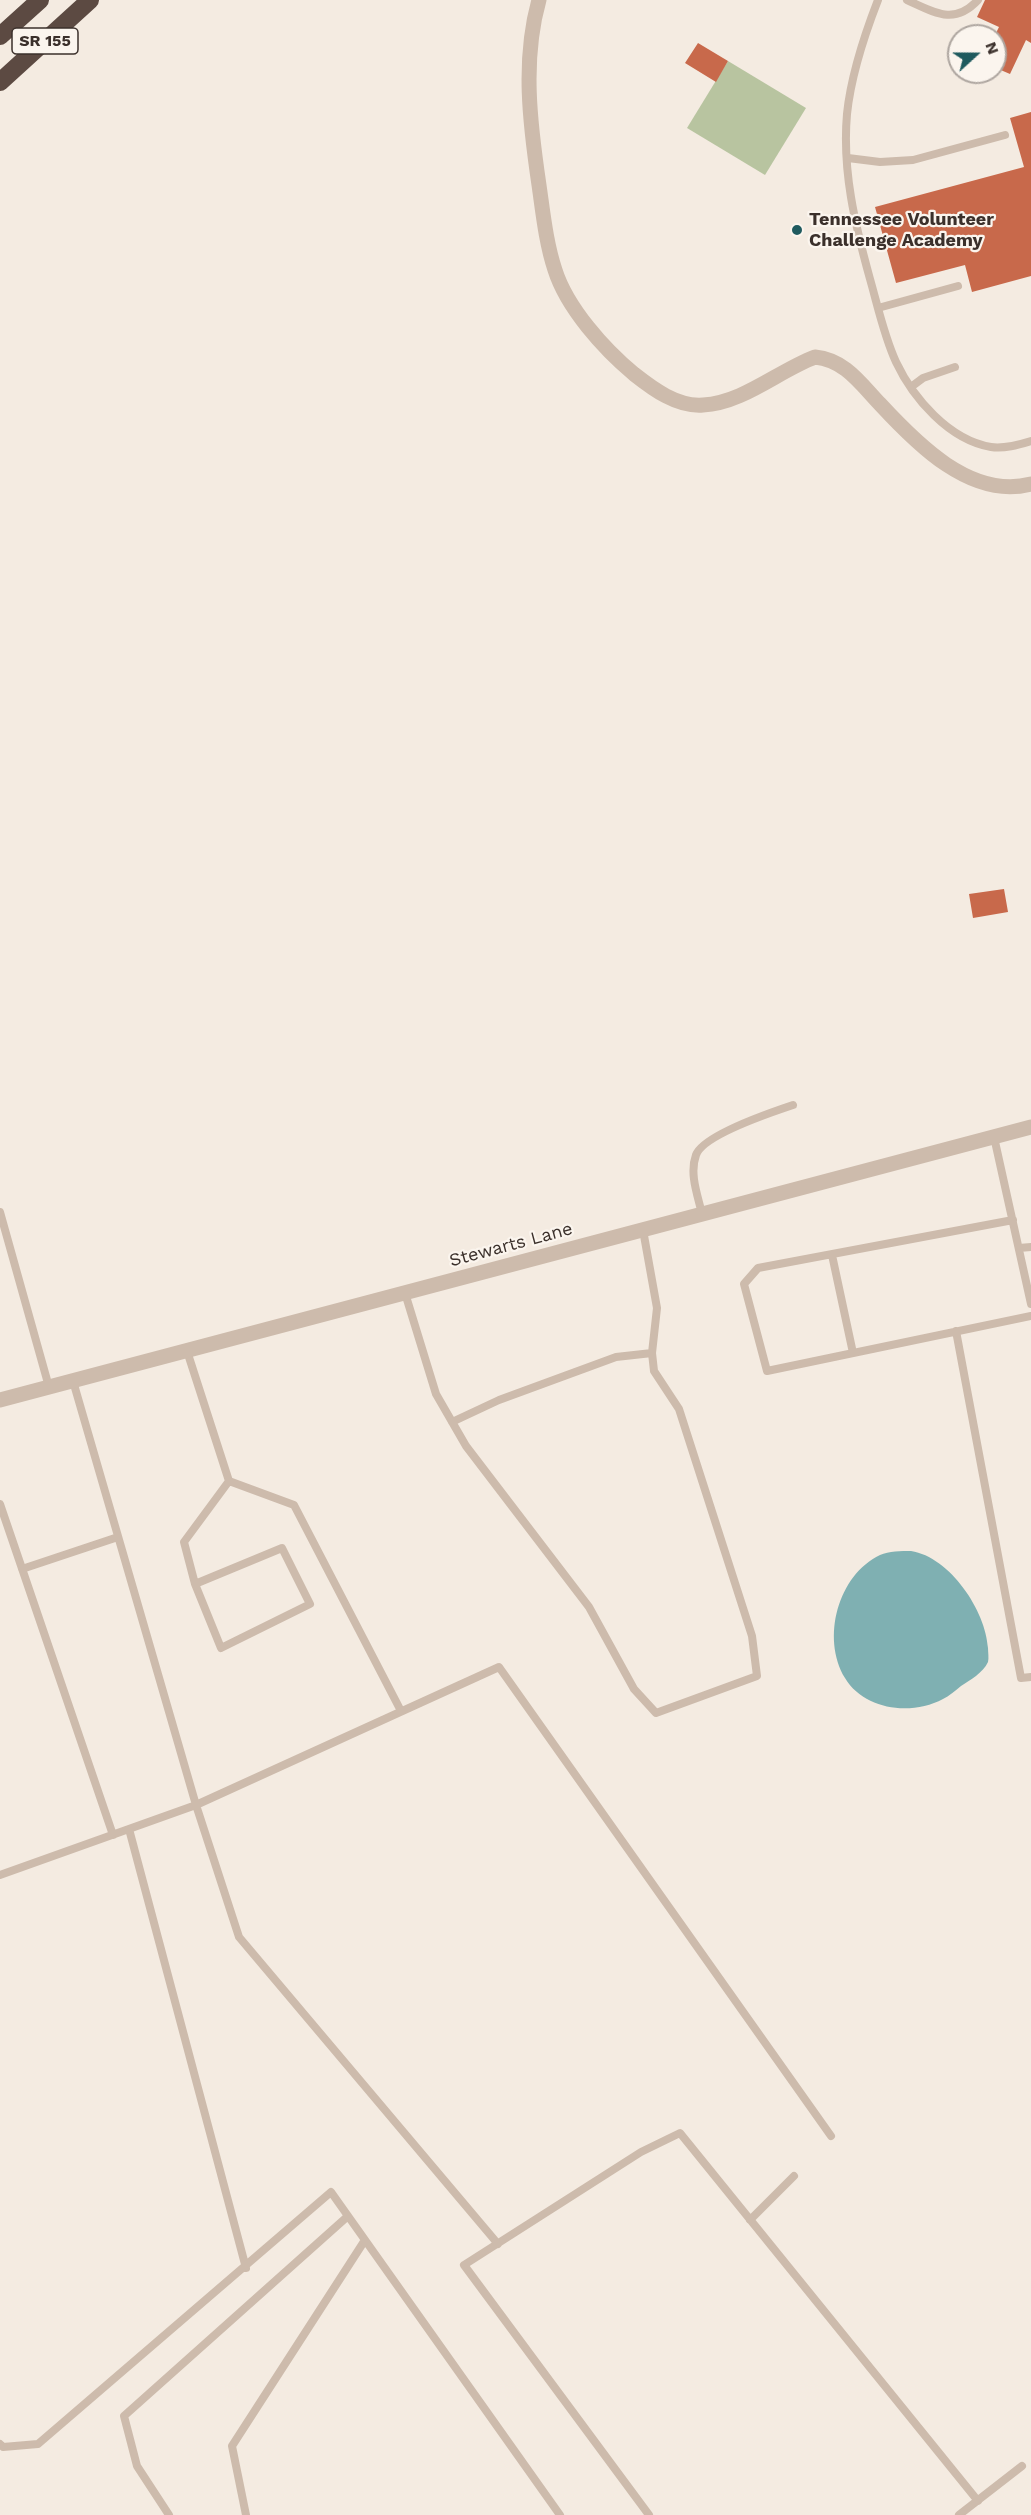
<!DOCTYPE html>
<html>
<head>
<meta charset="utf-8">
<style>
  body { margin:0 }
  #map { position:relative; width:1031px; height:2515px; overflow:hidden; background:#f4ebe1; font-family:"Work Sans",sans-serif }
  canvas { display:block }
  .north { position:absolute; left:947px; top:24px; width:60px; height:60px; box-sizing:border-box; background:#fbf5ee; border:2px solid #aea6a0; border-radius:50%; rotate:69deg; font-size:16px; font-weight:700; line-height:24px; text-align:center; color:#3b302b }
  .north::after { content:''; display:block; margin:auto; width:21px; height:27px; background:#1f5a5e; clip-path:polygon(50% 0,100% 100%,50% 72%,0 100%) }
</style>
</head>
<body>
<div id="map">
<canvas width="1031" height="2515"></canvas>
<div class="north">N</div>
</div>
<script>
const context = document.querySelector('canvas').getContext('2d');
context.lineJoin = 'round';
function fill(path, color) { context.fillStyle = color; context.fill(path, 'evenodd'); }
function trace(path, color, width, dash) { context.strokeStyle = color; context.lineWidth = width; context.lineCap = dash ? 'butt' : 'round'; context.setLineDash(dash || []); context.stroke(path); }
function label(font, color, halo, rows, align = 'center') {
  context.font = font + ' "Work Sans",sans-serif'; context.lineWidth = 4.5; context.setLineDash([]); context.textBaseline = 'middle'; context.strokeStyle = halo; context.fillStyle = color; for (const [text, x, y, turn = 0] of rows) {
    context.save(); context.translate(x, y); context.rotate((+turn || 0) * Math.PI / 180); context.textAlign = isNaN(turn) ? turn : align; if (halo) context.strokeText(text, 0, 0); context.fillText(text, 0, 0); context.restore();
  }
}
fill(new Path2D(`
  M 728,61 L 806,108 L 765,175 L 687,128 Z`), '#b8c4a0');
fill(new Path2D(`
  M 911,1551 C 950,1557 986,1611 988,1648 C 988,1652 989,1658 988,1662 C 983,1673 970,1680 961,1686 C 955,1691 949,1696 943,1699 C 911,1716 864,1710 845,1678 C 821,1638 838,1575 880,1555 C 889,1551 901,1551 911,1551 Z`), '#7fb0b2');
fill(new Path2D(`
  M 985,0 L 1031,0 L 1031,43 L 1026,40 L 1010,74 L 996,68 L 995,63 L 995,35 L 999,27 L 977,17 Z
  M 698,43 L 728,61 L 716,82 L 685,63 Z
  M 1031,112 L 1031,276 L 972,292 L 965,265 L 896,283 L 875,207 L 1024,167 L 1010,118 Z
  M 1004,889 L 1008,912 L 973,918 L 969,894 Z`), '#c8694b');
trace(new Path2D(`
  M 878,0 C 864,36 851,75 847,114 C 842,170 855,225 870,279 C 878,307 884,336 896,362 C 913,398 949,440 991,447 C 1004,449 1018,445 1031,441
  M 907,0 C 934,12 954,26 978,0
  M 848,158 L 880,162 L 913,160 L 1005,135
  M 878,308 L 958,286
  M 911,387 L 923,378 L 955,367
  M 994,1137 L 1031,1304
  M 0,1212 L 49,1387
  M 702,1214 C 698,1196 689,1174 696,1155 C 703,1135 772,1112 793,1105
  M 1013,1220 L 758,1268 L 744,1284 L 767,1371 L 1031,1316
  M 1019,1248 L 1031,1247
  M 832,1255 L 853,1353
  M 405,1293 L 436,1394 L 466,1446 L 589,1607 L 634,1689 L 656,1713 L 757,1676 L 752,1636 L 679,1409 L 654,1371 L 652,1353 L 657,1308 L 643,1230
  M 956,1331 L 1021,1678 L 1031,1677
  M 187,1351 L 229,1481 L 294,1505 L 401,1711
  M 73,1381 L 196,1805 L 239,1937 L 498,2244
  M 452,1422 L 499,1400 L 616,1357 L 652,1353
  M 0,1504 L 113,1835
  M 22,1569 L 118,1537
  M 195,1584 L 221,1648 L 310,1604 L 282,1548 L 195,1584 L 184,1542 L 229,1481
  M 129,1829 L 246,2268
  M 0,1875 L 196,1805 L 499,1667 L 831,2136
  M 750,2220 L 794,2176
  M 0,2444 L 3,2447 L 38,2444 L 331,2192 L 560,2515
  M 169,2515 L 137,2466 L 124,2416 L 348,2216
  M 246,2515 L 232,2446 L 365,2240
  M 649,2515 L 464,2265 L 641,2152 L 680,2133 L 978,2501
  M 959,2515 L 1022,2466`), '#cdbbac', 8);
trace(new Path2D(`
  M 539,0 C 522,60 530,124 539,185 C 543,213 546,243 555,270 C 567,308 604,349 634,374 C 653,389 677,407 703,405 C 743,403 778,371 815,357 C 845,360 860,383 880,404 C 916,443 971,500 1031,484
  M 0,1400 L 1031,1127`), '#cdbbac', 15);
trace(new Path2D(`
  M 0,36 L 40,0
  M 0,82 L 90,0`), '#5c4a42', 18);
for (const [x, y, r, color] of [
  [797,230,6,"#1f5a5e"]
]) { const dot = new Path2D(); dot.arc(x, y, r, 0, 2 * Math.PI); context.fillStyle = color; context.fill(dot); trace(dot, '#fbf5ee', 2); }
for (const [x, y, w] of [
  [45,41,66]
]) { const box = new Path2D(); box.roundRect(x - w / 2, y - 13, w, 26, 4.5); context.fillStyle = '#fbf5ee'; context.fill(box); trace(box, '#3b302b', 1.5); }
label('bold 16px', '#3b302b', null, [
  ["SR 155",45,41]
]);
label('bold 18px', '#3b302b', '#fbf5ee', [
  ["Tennessee Volunteer",809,220],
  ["Challenge Academy",809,241]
], 'left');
label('18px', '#3b302b', '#fbf5ee', [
  ["Stewarts Lane",511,1245,-15]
]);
</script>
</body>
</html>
